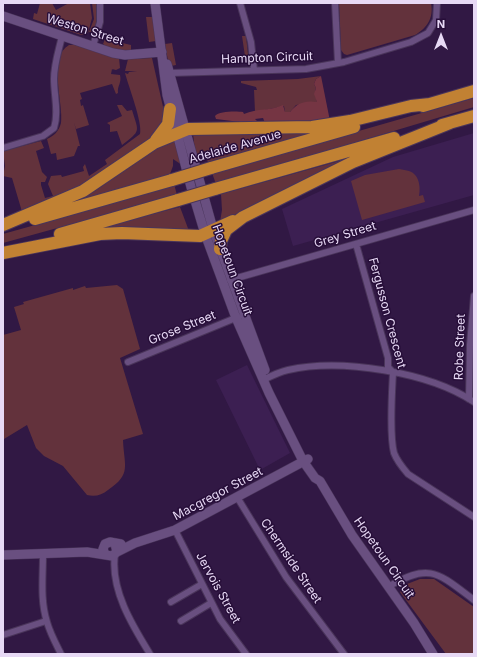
<!DOCTYPE html>
<html>
<head>
<meta charset="utf-8">
<style>
  body { margin:0 }
  #map { position:relative; width:477px; height:657px; overflow:hidden; background:#311844; font-family:Inter,sans-serif }
  canvas { display:block }
  .frame { position:absolute; inset:0; border:4px solid #e7d9f5; pointer-events:none }
  .north { position:absolute; left:421px; top:16px; width:40px; height:40px; -webkit-text-stroke:3px #270e39; paint-order:stroke; rotate:0deg; font-size:11px; font-weight:700; line-height:16px; text-align:center; color:#e7d9f5 }
  .north::after { content:''; display:block; margin:auto; width:14px; height:18px; background:#e7d9f5; clip-path:polygon(50% 0,100% 100%,50% 72%,0 100%) }
</style>
</head>
<body>
<div id="map">
<canvas width="477" height="657"></canvas>
<div class="frame"></div>
<div class="north">N</div>
</div>
<script>
const context = document.querySelector('canvas').getContext('2d');
context.lineJoin = 'round';
function fill(path, color) { context.fillStyle = color; context.fill(path, 'evenodd'); }
function trace(path, color, width, dash) { context.strokeStyle = color; context.lineWidth = width; context.lineCap = dash ? 'butt' : 'round'; context.setLineDash(dash || []); context.stroke(path); }
function label(font, color, halo, rows, align = 'center') {
  context.font = font + ' Inter,sans-serif'; context.lineWidth = 3; context.setLineDash([]); context.textBaseline = 'middle'; context.strokeStyle = halo; context.fillStyle = color; for (const [text, x, y, turn = 0] of rows) {
    context.save(); context.translate(x, y); context.rotate((+turn || 0) * Math.PI / 180); context.textAlign = isNaN(turn) ? turn : align; if (halo) context.strokeText(text, 0, 0); context.fillText(text, 0, 0); context.restore();
  }
}
fill(new Path2D(`
  M 474,133 L 474,195 L 293,246 L 282,209 L 393,157 Z
  M 247,365 L 290,453 L 260,470 L 216,380 Z`), '#3c1f52');
fill(new Path2D(`
  M 40,3 L 52,3 L 56,10 L 69,3 L 90,3 L 92,18 L 88,33 L 81,35 L 33,19 L 34,13 L 37,14 Z
  M 92,3 L 97,3 C 98,14 98,24 93,33 L 89,32 L 94,19 Z
  M 339,3 L 431,3 C 434,18 427,28 415,35 L 347,55 L 344,54 L 341,50 Z
  M 146,17 L 153,17 L 156,41 L 149,42 Z
  M 242,36 L 246,36 L 249,63 L 246,63 Z
  M 105,39 L 131,45 L 131,52 C 122,51 110,50 103,44 Z
  M 172,43 L 176,65 L 171,66 L 168,61 L 165,44 Z
  M 69,45 L 75,45 L 119,58 L 120,68 L 116,70 L 108,68 L 112,69 L 111,74 L 120,75 C 122,83 117,86 118,93 L 116,94 L 112,84 L 80,93 L 82,99 L 80,100 L 81,106 L 83,105 L 89,125 L 76,129 L 74,122 L 80,146 L 78,146 L 74,156 L 57,160 L 56,153 L 51,154 L 47,139 C 54,136 59,131 61,123 C 64,104 47,57 69,45 Z
  M 152,58 L 166,120 L 162,129 L 101,175 L 23,215 L 12,178 L 3,176 L 5,166 L 3,151 L 41,141 L 44,148 L 36,151 L 42,172 L 47,177 L 45,182 L 41,182 L 41,185 L 45,198 L 53,196 L 48,184 L 51,176 L 61,175 L 62,177 L 84,171 L 83,167 L 85,164 L 89,176 L 107,164 L 105,160 L 140,134 C 143,123 128,85 125,73 L 128,74 L 129,72 L 137,71 L 125,71 L 128,59 Z
  M 321,76 L 316,79 L 314,84 L 316,88 L 315,91 L 317,102 L 296,105 L 290,112 L 285,112 L 284,106 L 255,112 L 254,90 L 257,90 L 256,87 L 241,83 L 241,81 L 298,79 Z
  M 474,98 L 474,107 L 216,184 L 212,173 Z
  M 117,105 L 122,105 L 127,111 L 132,110 C 139,133 141,130 122,145 L 117,131 L 110,132 L 110,125 L 107,123 L 122,116 Z
  M 330,128 L 208,162 L 204,151 L 202,151 L 197,156 L 195,152 L 193,133 Z
  M 174,139 L 182,165 L 173,159 L 173,166 L 170,174 L 69,204 L 135,160 Z
  M 350,158 L 238,214 L 220,222 L 222,210 L 221,194 Z
  M 399,169 C 403,170 406,170 409,171 C 419,174 421,187 419,196 L 423,195 L 425,202 L 362,220 L 351,181 L 365,175 Z
  M 174,184 L 177,195 L 3,243 L 3,234 L 135,197 Z
  M 180,207 L 189,231 L 101,233 L 100,227 Z
  M 117,285 L 123,289 L 140,349 L 120,358 L 143,434 L 123,440 C 124,466 132,474 108,490 C 102,495 95,497 87,495 L 63,466 L 44,456 L 36,448 L 27,425 L 4,439 L 3,335 L 21,330 L 14,307 L 24,304 L 23,302 L 73,288 L 73,290 L 85,286 L 86,288 Z
  M 420,579 L 434,579 L 474,607 L 474,654 L 446,654 L 400,592 L 407,584 Z`), '#63323c');
fill(new Path2D(`
  M 321,76 L 330,121 L 265,123 L 263,118 L 255,119 L 258,122 L 256,124 L 216,119 L 215,116 C 219,111 236,111 243,112 L 244,114 C 257,108 271,111 283,105 L 285,112 L 290,112 C 297,103 305,100 317,102 L 314,94 L 316,88 L 314,84 L 316,79 Z`), '#753543');
const street = new Path2D(`
  M 240,3 L 251,42 L 254,70
  M 335,3 L 338,63
  M 93,46 L 100,22 L 100,3
  M 170,73 L 306,69 L 344,62 L 411,42 L 428,33 L 436,20 L 437,3
  M 3,148 L 43,136 L 54,128 C 59,113 54,95 54,79 C 54,64 59,50 62,36
  M 356,244 L 388,358 L 388,367 L 393,372 C 392,393 389,434 394,453 C 397,461 402,467 408,474 L 474,517
  M 230,280 L 474,210
  M 128,362 L 238,317
  M 263,380 C 271,376 279,372 288,370 C 341,358 429,372 474,402
  M 469,399 L 470,345 L 474,296
  M 237,497 L 286,577 L 344,654
  M 175,530 L 220,619 L 246,654
  M 43,554 C 43,577 40,600 47,622 C 50,633 56,644 61,654
  M 115,554 C 110,589 132,625 150,654
  M 388,587 C 430,562 438,573 474,600
  M 171,602 L 202,584
  M 181,621 L 211,603
  M 3,635 L 46,621`);
const secondary = new Path2D(`
  M 155,3 L 167,95 L 191,187 L 205,234 L 236,318 L 269,393 L 303,461 L 315,478 L 320,481 L 352,535 L 414,623 L 433,654
  M 3,16 L 113,53 L 125,55 L 162,52
  M 167,64 L 213,229 L 265,370
  M 117,552 L 135,543 L 175,530 L 308,459
  M 105,554 L 103,549 L 105,544 L 110,542 L 121,544
  M 3,555 L 87,552 L 112,556 L 117,552 L 115,544`);
const highway = new Path2D(`
  M 423,106 L 474,91
  M 442,125 L 474,116
  M 156,140 L 168,124 L 170,109
  M 211,168 L 354,127
  M 215,189 L 394,138
  M 35,219 L 172,180
  M 3,225 L 83,191 L 154,143 L 188,129 L 312,127 L 350,121 L 411,106 L 430,104
  M 60,234 L 178,200
  M 220,249 L 221,241 L 226,230 L 243,217 L 353,162 L 450,123
  M 3,253 L 100,234 L 122,233 L 200,236 L 233,221`);
trace(street, '#4a355a', 8);
trace(secondary, '#4a355a', 10);
trace(highway, '#4a355a', 14);
trace(street, '#694f80', 6);
trace(secondary, '#694f80', 9);
trace(highway, '#c18133', 12);
const highwayBridge = new Path2D(`
  M 172,180 L 211,168
  M 178,200 L 215,189`);
trace(highwayBridge, '#4a355a', 14, []);
trace(highwayBridge, '#c18133', 12);
label('12px', '#e7d9f5', '#270e39', [
  ["Weston Street",85,30,17],
  ["Hampton Circuit",267,58,-2],
  ["Adelaide Avenue",235,147,-16],
  ["Grey Street",345,235,-17],
  ["Hopetoun Circuit",232,270,70],
  ["Fergusson Crescent",387,313,75],
  ["Grose Street",182,328,-22],
  ["Robe Street",460,347,-88],
  ["Macgregor Street",218,494,-28],
  ["Hopetoun Circuit",384,558,55],
  ["Chermside Street",291,561,56],
  ["Jervois Street",218,588,61]
]);
</script>
</body>
</html>
